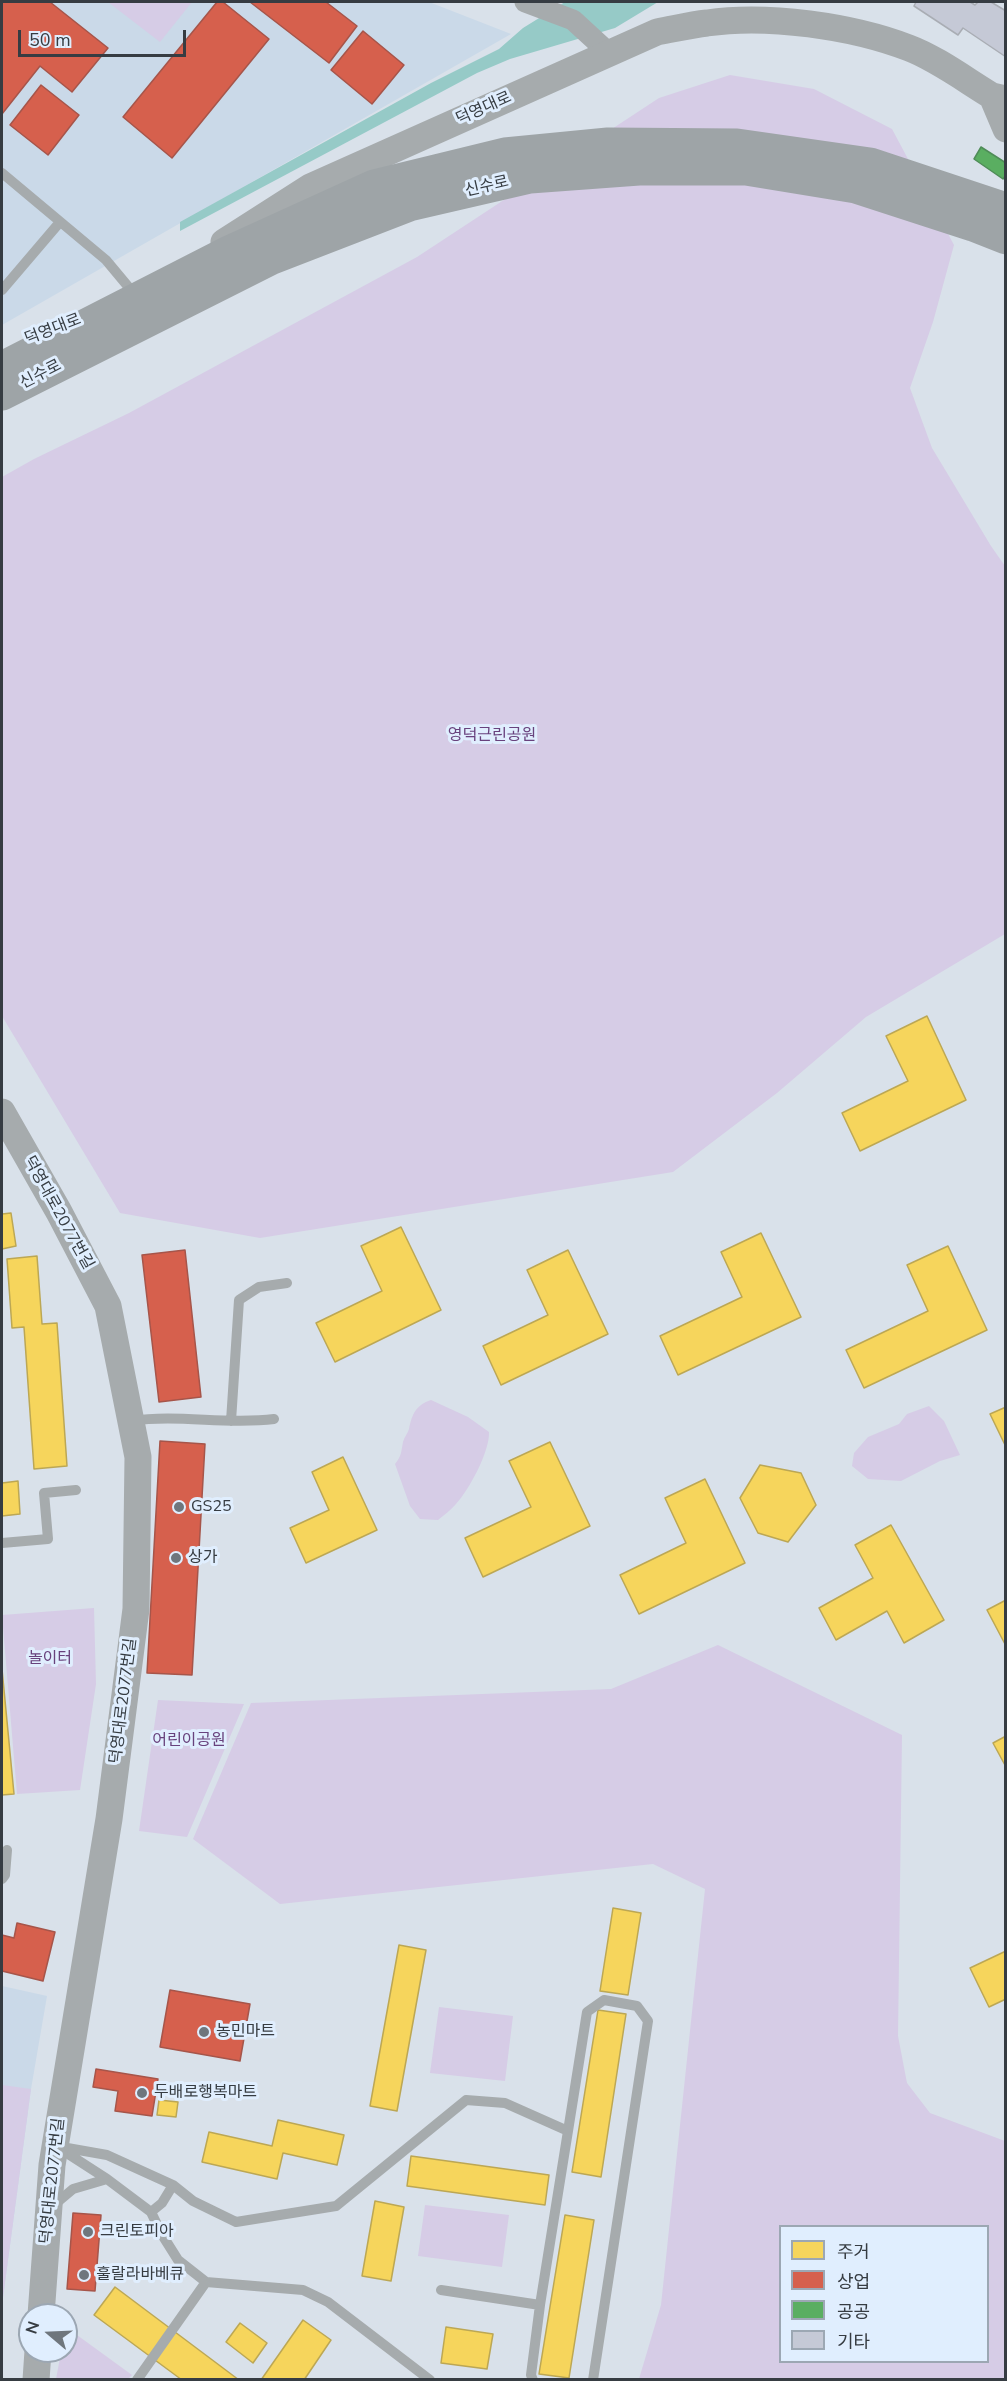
<!DOCTYPE html>
<html>
<head>
<meta charset="utf-8">
<style>
  body { margin:0 }
  #map { position:relative; width:1007px; height:2381px; overflow:hidden; background:#d9e1ea; font-family:"Nunito Sans","Noto Sans KR",sans-serif }
  canvas { display:block }
  .frame { position:absolute; inset:0; border:3px solid #363c42; pointer-events:none }
  .legend { position:absolute; left:779px; top:2225px; width:210px; height:138px; box-sizing:border-box; background:#e0eefe; border:2px solid #9ca7b3; margin:0; padding:8px 10px; list-style:none; font-size:18px; color:#363c42 }
  .legend li { display:flex; align-items:center; gap:12px; height:30px }
  .legend b { width:30px; border:2px solid #9ca7b3 }
  .north { position:absolute; left:18px; top:2303px; width:60px; height:60px; box-sizing:border-box; background:#e0eefe; border:2px solid #9ca7b3; border-radius:50%; rotate:289deg; font-size:16px; font-weight:700; line-height:24px; text-align:center; color:#363c42 }
  .north::after { content:''; display:block; margin:auto; width:21px; height:27px; background:#6f767d; clip-path:polygon(50% 0,100% 100%,50% 72%,0 100%) }
  .scale { position:absolute; left:18px; top:30px; width:168px; height:27px; box-sizing:border-box; border:3px solid #363c42; border-top:0; padding-left:8px; font-size:18px; line-height:21px; white-space:nowrap; color:#363c42; -webkit-text-stroke:4px #e0eefe; paint-order:stroke }
</style>
</head>
<body>
<div id="map">
<canvas width="1007" height="2381"></canvas>
<div class="frame"></div>
<ul class="legend">
<li><b style="height:16px;background:#f6d55c"></b>주거</li>
<li><b style="height:16px;background:#d6604d"></b>상업</li>
<li><b style="height:16px;background:#5aae61"></b>공공</li>
<li><b style="height:16px;background:#c5c9d6"></b>기타</li>
</ul>
<div class="north">N</div>
<div class="scale">50 m</div>
</div>
<script>
const context = document.querySelector('canvas').getContext('2d');
context.lineJoin = 'round';
function fill(path, color) { context.fillStyle = color; context.fill(path, 'evenodd'); }
function trace(path, color, width, dash) { context.strokeStyle = color; context.lineWidth = width; context.lineCap = dash ? 'butt' : 'round'; context.setLineDash(dash || []); context.stroke(path); }
function label(font, color, halo, rows, align = 'center') {
  context.font = font + ' "Nunito Sans","Noto Sans KR",sans-serif'; context.lineWidth = 6; context.setLineDash([]); context.textBaseline = 'middle'; context.strokeStyle = halo; context.fillStyle = color; for (const [text, x, y, turn = 0] of rows) {
    context.save(); context.translate(x, y); context.rotate((+turn || 0) * Math.PI / 180); context.textAlign = isNaN(turn) ? turn : align; if (halo) context.strokeText(text, 0, 0); context.fillText(text, 0, 0); context.restore();
  }
}
fill(new Path2D(`
  M 2,2 L 429,2 L 511,34 L 2,325 Z
  M 2,1986 L 47,1996 L 31,2089 L 2,2305 Z`), '#cad9e8');
fill(new Path2D(`
  M 108,2 L 192,2 L 160,42 Z
  M 730,75 L 814,89 L 892,129 L 954,245 L 933,322 L 910,388 L 932,448 L 991,546 L 1005,566 L 1005,934 L 866,1017 L 777,1093 L 673,1172 L 260,1238 L 120,1213 L 2,1016 L 2,477 L 34,459 L 129,413 L 417,257 L 659,98 Z
  M 431,1400 L 468,1417 L 489,1432 C 490,1451 469,1490 456,1504 C 451,1510 444,1515 438,1520 L 420,1519 L 410,1506 L 395,1464 C 402,1455 401,1452 403,1442 C 404,1437 408,1433 409,1429 C 412,1414 416,1405 431,1400 Z
  M 929,1406 L 944,1421 L 960,1455 L 940,1461 L 901,1481 L 868,1479 L 852,1466 L 854,1453 L 868,1437 L 899,1424 L 907,1414 Z
  M 94,1608 L 96,1684 L 80,1790 L 17,1794 L 2,1615 Z
  M 718,1645 L 902,1735 L 898,2036 L 907,2083 L 930,2113 L 1005,2141 L 1005,2379 L 639,2379 L 661,2305 L 705,1889 L 653,1864 L 280,1904 L 193,1839 L 251,1703 L 611,1689 ZM 780,2226 L 988,2226 L 988,2362 L 780,2362 Z
  M 158,1700 L 244,1704 L 187,1837 L 139,1831 Z
  M 439,2007 L 513,2016 L 505,2081 L 430,2073 Z
  M 2,2085 L 31,2089 L 2,2305 Z
  M 425,2205 L 509,2215 L 502,2267 L 418,2256 Z
  M 77,2335 L 132,2375 L 128,2379 L 56,2379 L 60,2358 Z`), '#d6cce6');
fill(new Path2D(`
  M 565,2 L 658,2 L 615,28 L 510,59 L 477,73 L 180,231 L 180,222 L 431,83 L 499,49 L 523,28 Z`), '#96cac7');
const homes = new Path2D(`
  M 927,1016 L 966,1100 L 860,1151 L 842,1113 L 908,1081 L 886,1036 Z
  M 11,1213 L 16,1246 L 2,1249 L 2,1214 Z
  M 401,1227 L 441,1310 L 335,1362 L 316,1323 L 382,1291 L 361,1246 Z
  M 761,1233 L 801,1317 L 678,1375 L 660,1336 L 742,1297 L 721,1252 Z
  M 948,1246 L 987,1330 L 864,1388 L 846,1350 L 928,1311 L 907,1265 Z
  M 568,1250 L 608,1334 L 501,1385 L 483,1346 L 548,1315 L 527,1270 Z
  M 37,1256 L 42,1324 L 57,1323 L 67,1466 L 34,1469 L 24,1327 L 12,1328 L 7,1259 Z
  M 1006,1407 L 1006,1447 L 990,1414 Z
  M 550,1442 L 590,1526 L 483,1577 L 465,1538 L 531,1507 L 509,1461 Z
  M 343,1457 L 377,1530 L 306,1563 L 290,1528 L 329,1510 L 312,1472 Z
  M 760,1465 L 801,1473 L 816,1505 L 788,1542 L 758,1533 L 740,1498 Z
  M 705,1479 L 745,1563 L 639,1614 L 620,1575 L 686,1543 L 665,1498 Z
  M 18,1481 L 20,1514 L 2,1516 L 2,1483 Z
  M 891,1525 L 944,1620 L 904,1643 L 887,1611 L 836,1640 L 819,1608 L 873,1578 L 855,1545 Z
  M 1006,1600 L 1006,1646 L 987,1610 Z
  M 2,1669 L 14,1794 L 2,1795 Z
  M 1006,1736 L 1006,1767 L 993,1743 Z
  M 613,1908 L 641,1913 L 628,1995 L 600,1991 Z
  M 399,1945 L 426,1950 L 397,2111 L 370,2106 Z
  M 1006,1951 L 1006,1999 L 989,2007 L 970,1968 Z
  M 598,2010 L 626,2014 L 601,2177 L 572,2172 Z
  M 159,2100 L 178,2102 L 176,2117 L 157,2115 Z
  M 278,2120 L 344,2135 L 337,2165 L 283,2153 L 277,2179 L 202,2162 L 209,2132 L 272,2146 Z
  M 411,2156 L 549,2175 L 545,2205 L 407,2186 Z
  M 375,2201 L 404,2207 L 391,2281 L 362,2276 Z
  M 565,2215 L 594,2220 L 569,2378 L 539,2374 Z
  M 115,2287 L 239,2380 L 182,2380 L 94,2315 Z
  M 303,2320 L 331,2340 L 304,2380 L 261,2380 Z
  M 240,2323 L 267,2343 L 253,2363 L 226,2342 Z
  M 446,2327 L 493,2334 L 487,2369 L 441,2363 Z`);
fill(homes, '#f6d55c');
trace(homes, '#bca754', 1.5);
const shops = new Path2D(`
  M 2,2 L 50,2 L 108,48 L 72,92 L 40,66 L 2,114 Z
  M 217,2 L 223,2 L 269,39 L 172,158 L 123,117 Z
  M 250,2 L 326,2 L 357,26 L 329,63 Z
  M 363,31 L 404,65 L 372,104 L 331,70 Z
  M 41,85 L 79,115 L 48,155 L 10,125 Z
  M 185,1250 L 201,1397 L 159,1402 L 142,1255 Z
  M 160,1441 L 205,1444 L 192,1675 L 147,1673 Z
  M 17,1923 L 55,1932 L 43,1981 L 2,1971 L 2,1935 L 14,1938 Z
  M 170,1990 L 250,2004 L 240,2061 L 160,2047 Z
  M 96,2069 L 158,2079 L 152,2116 L 115,2111 L 118,2091 L 93,2087 Z
  M 73,2213 L 101,2215 L 95,2291 L 67,2289 Z`);
fill(shops, '#d6604d');
trace(shops, '#a6554a', 1.5);
const public = new Path2D(`
  M 981,147 L 1006,163 L 1006,175 L 1003,179 L 974,159 Z`);
fill(public, '#5aae61');
trace(public, '#4f8c58', 1.5);
const building = new Path2D(`
  M 916,2 L 970,2 L 975,5 L 978,2 L 991,2 L 1006,11 L 1006,57 L 963,28 L 958,35 L 914,6 Z`);
fill(building, '#c5c9d6');
trace(building, '#a9adb4', 1.5);
trace(new Path2D(`
  M 2,173 L 106,260 L 136,296
  M 2,290 L 60,222
  M 131,1421 C 178,1414 227,1425 274,1419
  M 231,1421 L 239,1300 L 259,1287 L 287,1283
  M 2,1543 L 48,1539 L 44,1493 L 76,1490
  M 2,1879 L 5,1875 L 7,1850
  M 568,2131 L 587,2012 L 604,2000 L 637,2006 L 648,2021 L 593,2380
  M 56,2146 L 107,2155 L 173,2185 L 193,2201 L 236,2222 L 336,2206 L 466,2100 L 505,2103 L 568,2131 L 540,2305
  M 59,2148 L 107,2179 L 151,2212 L 161,2233 L 178,2260 L 206,2282 L 303,2290 L 328,2302 L 430,2380
  M 54,2205 L 73,2189 L 107,2179
  M 151,2212 L 162,2203 L 173,2185
  M 441,2290 L 540,2305 L 531,2375 L 533,2380
  M 137,2380 L 206,2282`), '#a6abad', 10);
trace(new Path2D(`
  M 525,2 L 573,20 L 610,54`), '#a6abad', 21);
trace(new Path2D(`
  M 992,96 L 1006,129
  M 224,242 L 310,187 L 657,32 C 674,29 690,25 707,23 C 767,14 852,26 909,48 C 936,58 967,81 992,96 L 1006,99
  M 2,1112 L 59,1212 L 108,1306 L 138,1457 L 136,1609 L 109,1819 L 52,2165 L 41,2315
  M 36,2380 L 38,2351`), '#a6abad', 27);
trace(new Path2D(`
  M 2,368 L 229,252 L 374,186 L 505,154 L 608,144 L 737,145 L 870,164 L 1006,209
  M 2,394 L 272,258 L 409,205 L 530,177 L 639,169 L 746,169 L 856,187 L 973,225 L 1006,238`), '#9ea4a7', 33);
for (const [x, y, r, color] of [
  [179,1507,6,"#6f767d"],
  [176,1558,6,"#6f767d"],
  [204,2032,6,"#6f767d"],
  [142,2093,6,"#6f767d"],
  [88,2232,6,"#6f767d"],
  [84,2275,6,"#6f767d"]
]) { const dot = new Path2D(); dot.arc(x, y, r, 0, 2 * Math.PI); context.fillStyle = color; context.fill(dot); trace(dot, '#e0eefe', 2); }
label('16px', '#363c42', '#e0eefe', [
  ["덕영대로",484,109,-24],
  ["신수로",487,187,-13],
  ["덕영대로",53,330,-21],
  ["신수로",41,375,-27],
  ["덕영대로2077번길",58,1213,61],
  ["덕영대로2077번길",124,1701,-83],
  ["덕영대로2077번길",53,2181,-84]
]);
label('16px', '#68427d', '#e0eefe', [
  ["영덕근린공원",492,736],
  ["놀이터",50,1659],
  ["어린이공원",189,1741]
]);
label('16px', '#363c42', '#e0eefe', [
  ["GS25",191,1507],
  ["상가",188,1558],
  ["농민마트",216,2032],
  ["두배로행복마트",154,2093],
  ["크린토피아",100,2232],
  ["훌랄라바베큐",96,2275]
], 'left');
</script>
</body>
</html>
